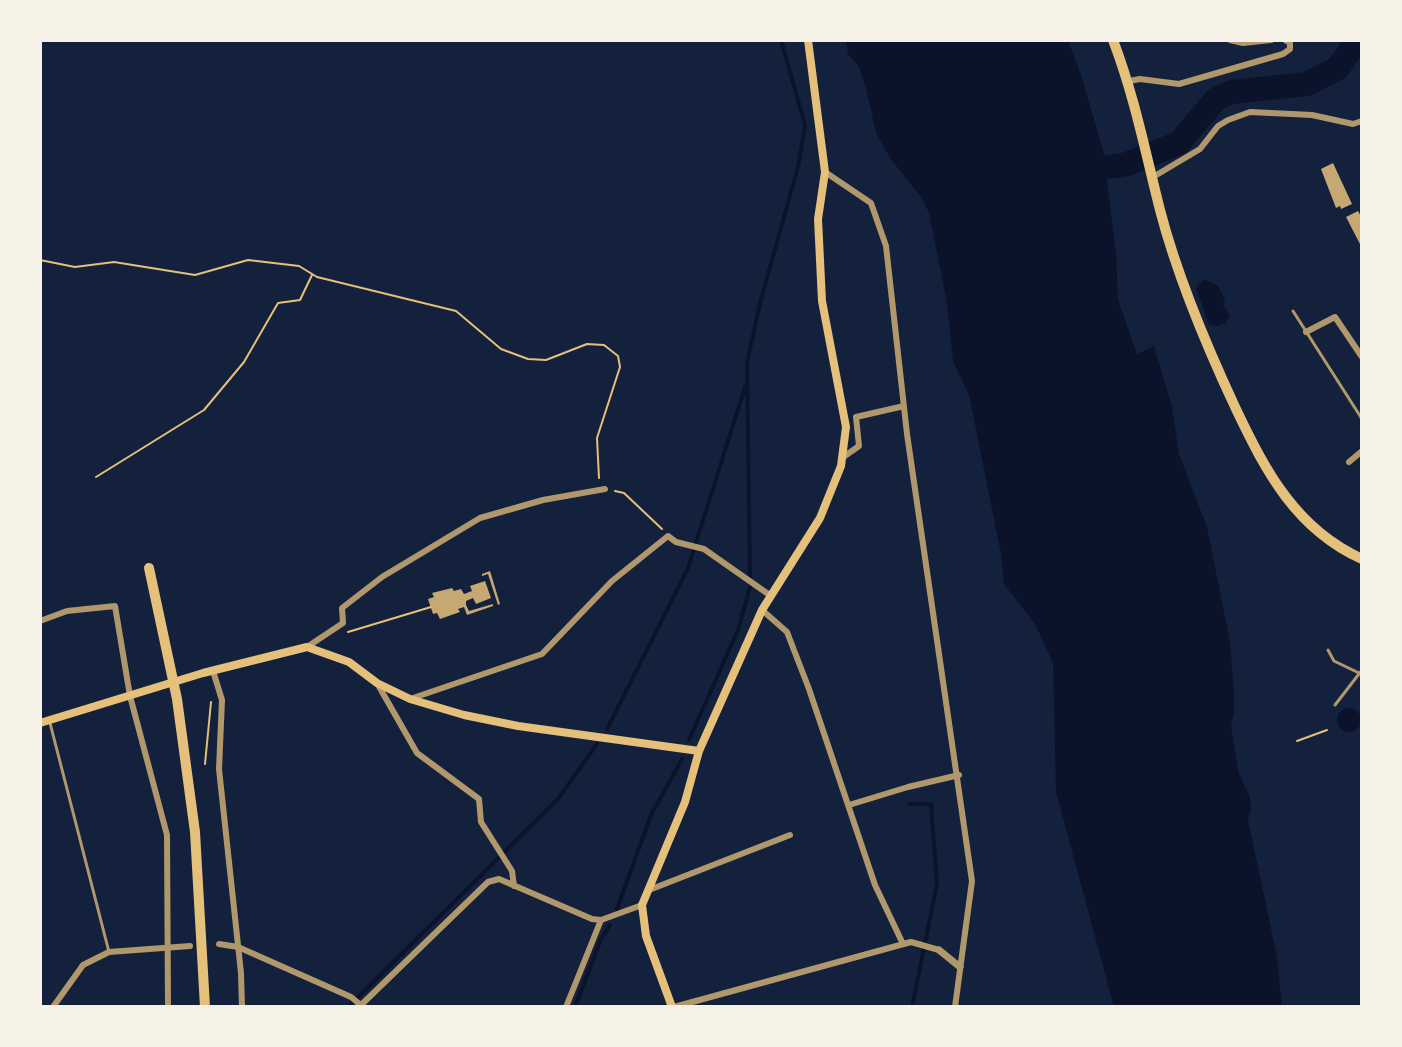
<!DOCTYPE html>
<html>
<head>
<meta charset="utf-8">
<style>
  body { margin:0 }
  #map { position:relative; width:1402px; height:1047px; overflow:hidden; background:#14213d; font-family:"Crimson Pro",serif }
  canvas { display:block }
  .frame { position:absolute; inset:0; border:42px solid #f6f1e7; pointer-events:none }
</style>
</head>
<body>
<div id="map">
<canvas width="1402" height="1047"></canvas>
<div class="frame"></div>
</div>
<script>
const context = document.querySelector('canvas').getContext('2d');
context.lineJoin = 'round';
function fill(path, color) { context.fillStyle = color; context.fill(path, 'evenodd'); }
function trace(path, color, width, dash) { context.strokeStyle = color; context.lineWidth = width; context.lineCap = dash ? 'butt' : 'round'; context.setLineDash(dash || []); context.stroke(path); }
fill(new Path2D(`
  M 846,40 L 1068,40 L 1081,75 L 1103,150 L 1116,253 L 1118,300 L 1137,354 L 1154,346 L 1172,407 L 1179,454 L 1207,527 L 1230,642 L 1234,690 L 1234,713 L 1231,725 L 1239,774 L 1250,797 L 1251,808 L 1248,820 L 1277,957 L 1282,1007 L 1114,1007 L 1056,792 L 1053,663 L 1035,624 L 1004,584 L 1001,554 L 969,395 L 953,361 L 947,303 L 929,213 L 921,197 L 890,158 L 876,133 L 866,88 L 859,67 L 848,54 Z
  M 1204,279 L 1218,286 L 1225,299 L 1223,305 L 1230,315 L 1226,323 L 1217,326 L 1209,325 L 1196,288 Z
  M1337 720a12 12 0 1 1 24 0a12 12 0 1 1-24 0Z`), '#0b132b');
trace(new Path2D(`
  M 750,578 L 747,363 L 760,303 L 798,167 L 805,125 L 781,40
  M 607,729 L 688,568 L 745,387
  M 689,740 L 738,630 L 750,587
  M 909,804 L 931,804 L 937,884 L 912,1007
  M 617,909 L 651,815 L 682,759
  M 348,1007 L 558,799 L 597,744
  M 575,1007 L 601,939 L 610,925`), '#0b132b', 4);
trace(new Path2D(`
  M 1075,173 L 1127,164 L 1179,143 L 1216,99 L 1232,92 L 1307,84 L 1338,68 L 1352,48 L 1362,44`), '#0b132b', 24);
fill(new Path2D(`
  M 1333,163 L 1352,204 L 1341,209 L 1340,206 L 1336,208 L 1321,169 Z
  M 1358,211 L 1362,218 L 1362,248 L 1346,217 Z
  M 490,571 L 500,604 L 498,605 L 488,574 L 482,576 L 482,574 Z
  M 485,581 L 491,598 L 476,604 L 473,598 L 466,601 L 466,605 L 469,611 L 493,604 L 493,606 L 467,615 L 464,607 L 458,609 L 460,612 L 440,619 L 437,613 L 433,614 L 428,599 L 434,597 L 432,593 L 452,588 L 454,591 L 461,589 L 464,594 L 472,591 L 470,586 Z`), '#c6a872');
trace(new Path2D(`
  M 40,260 L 75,267 L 114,262 L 195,275 L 248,260 L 299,266 L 317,277 L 456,311 L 501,349 L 528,359 L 546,360 L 587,344 L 604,345 L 618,356 L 620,367 L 597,438 L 599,478
  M 96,477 L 204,410 L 244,362 L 278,303 L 300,300 L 312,275
  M 615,491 L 624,493 L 662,529
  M 348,632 L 431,607
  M 1297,741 L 1327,730
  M 205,764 L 211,702`), '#e5c07b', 2);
trace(new Path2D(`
  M 1293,311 L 1362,419
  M 1328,650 L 1334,661 L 1359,673
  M 1335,705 L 1362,670
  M 50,723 L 109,952`), '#b1986c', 3);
trace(new Path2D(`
  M 1230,40 L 1243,43 L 1271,40
  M 1129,81 L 1140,79 L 1179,84 L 1283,54 L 1290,49 L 1290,43 L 1285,40
  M 825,172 L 871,203 L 886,246 L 907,434 L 972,881 L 955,1007
  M 1153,177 L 1200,149 L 1218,126 L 1228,120 L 1250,112 L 1312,115 L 1353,124 L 1362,121
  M 1306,332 L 1335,317 L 1362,357
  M 842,458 L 859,446 L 856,417 L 904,406
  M 1349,462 L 1362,451
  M 762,610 L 787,632 L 809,689 L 875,885 L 903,944
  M 40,621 L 67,611 L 115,606 L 130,696 L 167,835 L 168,1007
  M 307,647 L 343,623 L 342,608 L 382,577 L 480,518 L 543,500 L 605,489
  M 213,671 L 222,700 L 219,769 L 241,973 L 242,1007
  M 377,683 L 417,753 L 479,799 L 481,822 L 512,871 L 514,886
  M 410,699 L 542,654 L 612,581 L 668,536 L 676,542 L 704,549 L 771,596
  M 849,805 L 908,787 L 959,775
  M 649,890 L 790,835
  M 219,944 L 238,947 L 351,997 L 362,1006
  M 53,1007 L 83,965 L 109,952 L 190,946
  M 359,1007 L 488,882 L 499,879 L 592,919 L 601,920 L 642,905
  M 566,1007 L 601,920
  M 674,1007 L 911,942 L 939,950`), '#b1986c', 6);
trace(new Path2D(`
  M 939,950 L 960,967`), '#b1986c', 7);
trace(new Path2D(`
  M 40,723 L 203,673 L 307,647 L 349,662 L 377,683 L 410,699 L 464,715 L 518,726 L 699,751
  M 672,1007 L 646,936 L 642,905 L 685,802 L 699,751 L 762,610 L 820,518 L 841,466 L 846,427 L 822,301 L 818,219 L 825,172 L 808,40`), '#e5c07b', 8);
trace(new Path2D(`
  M 1113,40 C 1135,98 1145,151 1160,210 C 1178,279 1206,345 1236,409 C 1266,472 1296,529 1362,559
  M 149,568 L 177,699 L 195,832 L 205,1007`), '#e5c07b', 10);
</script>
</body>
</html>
